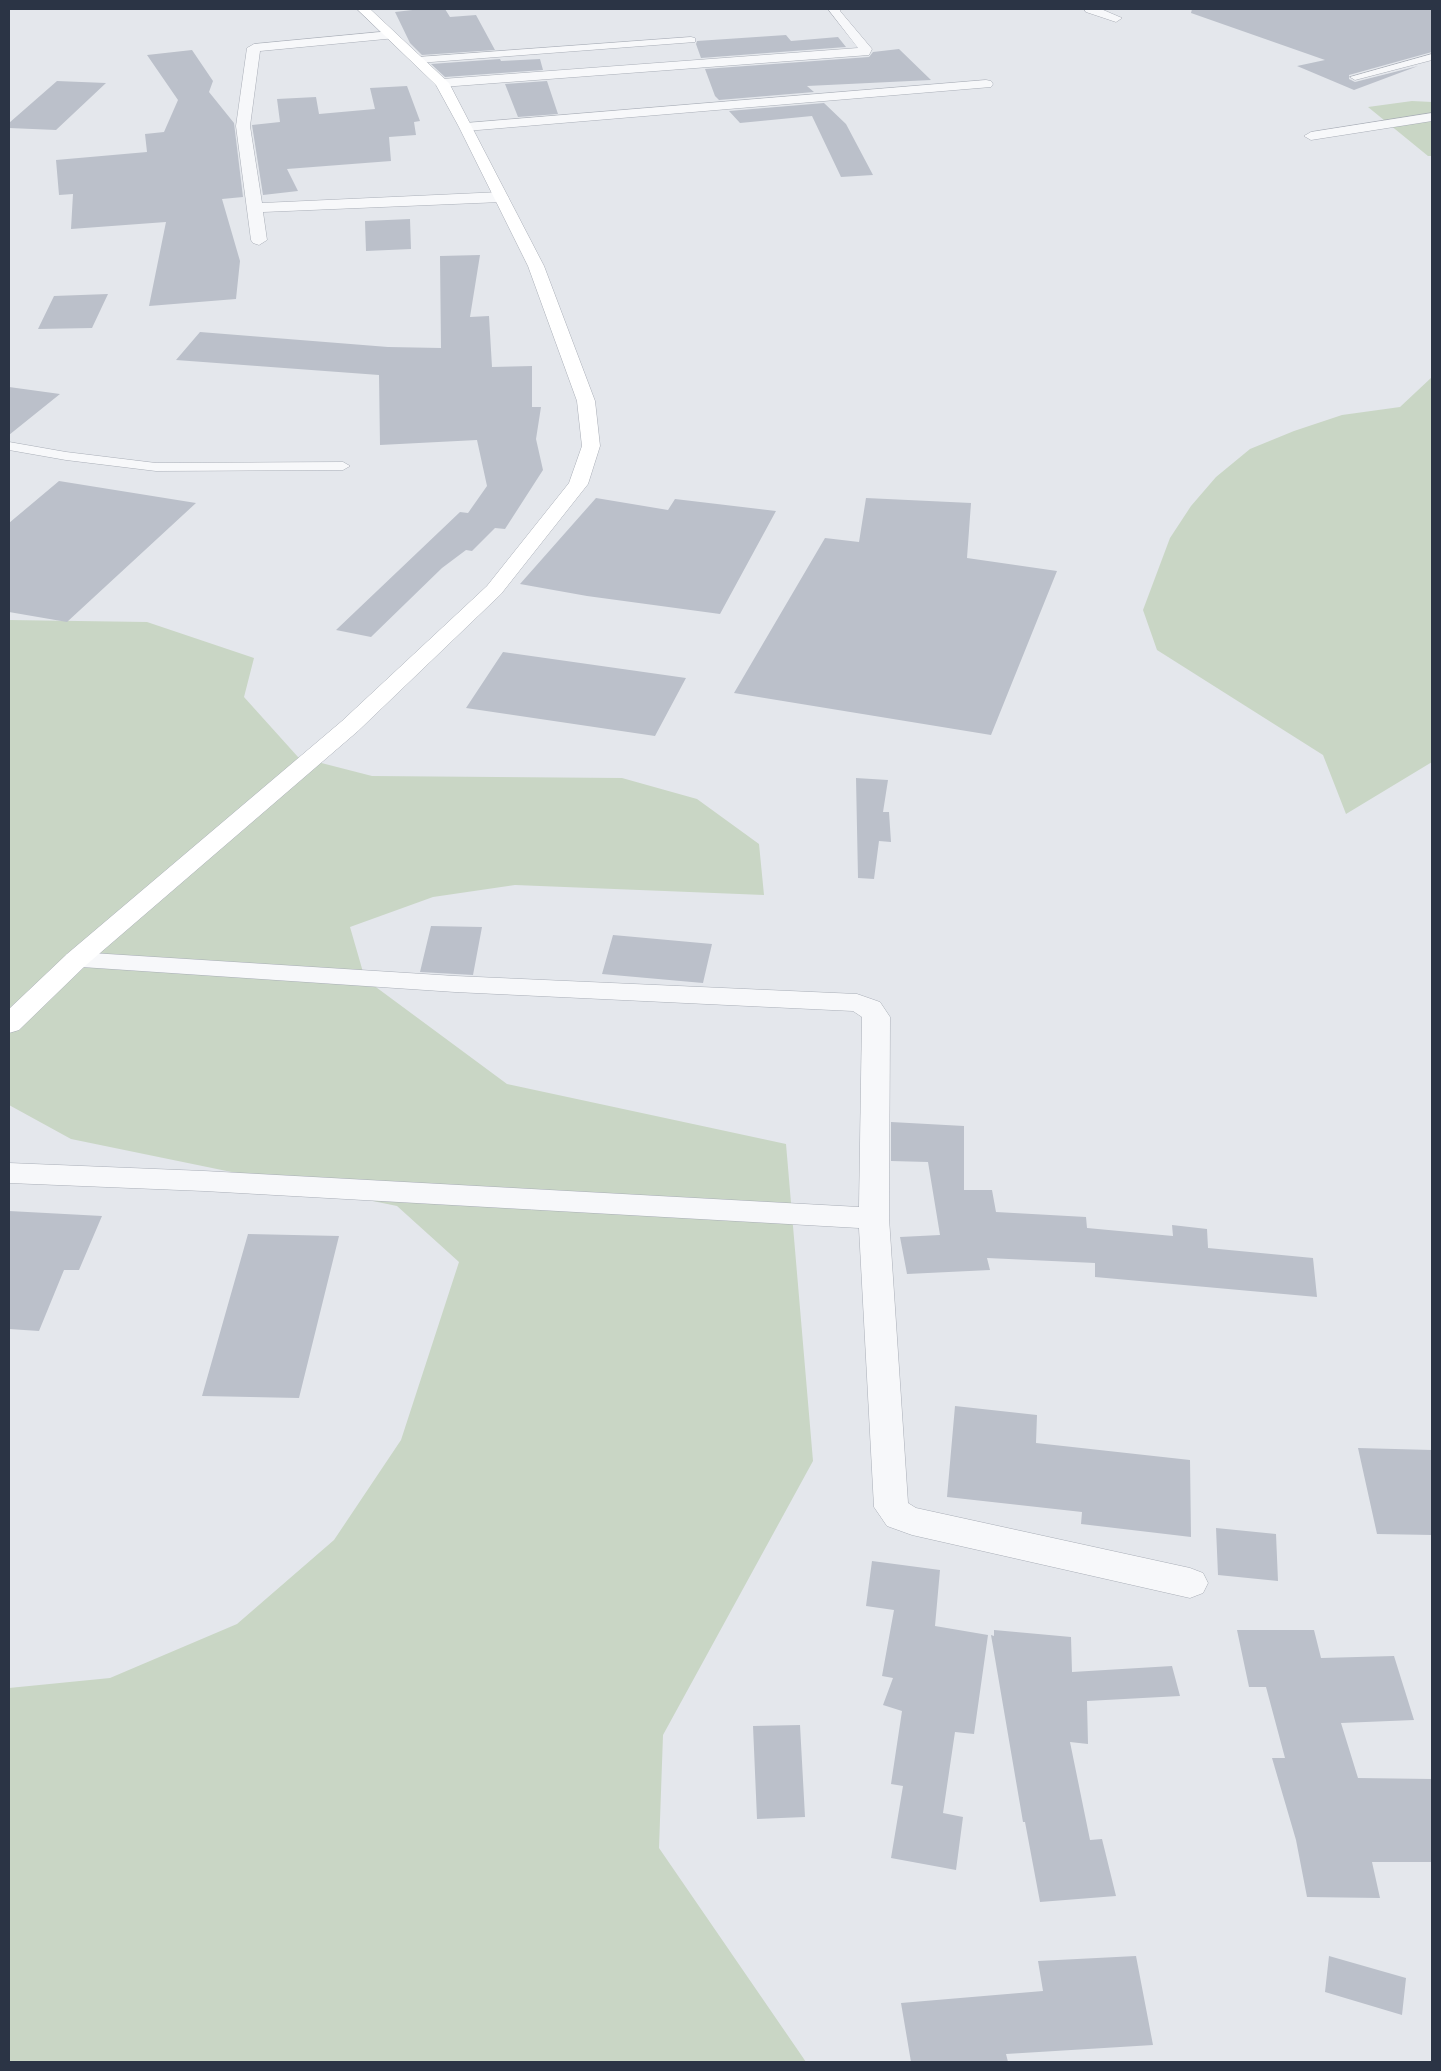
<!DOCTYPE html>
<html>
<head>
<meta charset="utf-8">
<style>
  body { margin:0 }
  #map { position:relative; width:1441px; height:2071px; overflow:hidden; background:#e4e7ec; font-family:"Space Grotesk",sans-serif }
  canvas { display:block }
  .frame { position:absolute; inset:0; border:10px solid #2b3445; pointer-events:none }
</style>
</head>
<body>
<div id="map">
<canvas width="1441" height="2071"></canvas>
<div class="frame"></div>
</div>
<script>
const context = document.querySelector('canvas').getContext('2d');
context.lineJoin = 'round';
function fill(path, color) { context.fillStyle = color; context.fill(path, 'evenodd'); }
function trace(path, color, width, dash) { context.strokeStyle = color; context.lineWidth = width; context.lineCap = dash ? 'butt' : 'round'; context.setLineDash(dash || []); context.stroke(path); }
fill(new Path2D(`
  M 1412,101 L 1432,102 L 1432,156 L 1428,156 L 1368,107 Z
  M 1432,377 L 1432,762 L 1346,814 L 1323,755 L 1157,650 L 1143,610 L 1170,538 L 1191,506 L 1216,477 L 1250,449 L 1294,431 L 1342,415 L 1400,407 Z
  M 9,620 L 147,622 L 254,658 L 244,697 L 298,757 L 372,776 L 622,778 L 697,799 L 759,844 L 764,895 L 515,885 L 433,897 L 350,927 L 365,979 L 507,1084 L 786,1144 L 813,1461 L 663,1735 L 659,1848 L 806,2062 L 9,2062 L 9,1688 L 110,1678 L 237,1624 L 334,1540 L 401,1440 L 459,1262 L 397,1206 L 71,1139 L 9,1105 Z`), '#c9d6c5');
fill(new Path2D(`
  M 421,9 L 445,9 L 450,17 L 476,15 L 495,50 L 422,55 L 410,43 L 395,12 Z
  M 1192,9 L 1432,9 L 1432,52 L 1349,75 L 1349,79 L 1355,82 L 1418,66 L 1354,90 L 1297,66 L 1325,60 L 1191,13 Z
  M 786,35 L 791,41 L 838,37 L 846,47 L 701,58 L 696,44 L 697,41 Z
  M 899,49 L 931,80 L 807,86 L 814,92 L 719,100 L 715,96 L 705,69 L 869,57 L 873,52 Z
  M 192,50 L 213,81 L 209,92 L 234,123 L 243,197 L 222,199 L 240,261 L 236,299 L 149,306 L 166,222 L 71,229 L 73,194 L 59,195 L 56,160 L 147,152 L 145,134 L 164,132 L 178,100 L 147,55 Z
  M 500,59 L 501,61 L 540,59 L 543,70 L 445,77 L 431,64 Z
  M 57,81 L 106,83 L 56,130 L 9,128 L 9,123 Z
  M 547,81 L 558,114 L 518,117 L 505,84 Z
  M 407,86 L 420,121 L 414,122 L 416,135 L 389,137 L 391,161 L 287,169 L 298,191 L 263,195 L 252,125 L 280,122 L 277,99 L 316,97 L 319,114 L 375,109 L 370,88 Z
  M 824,103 L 846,124 L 873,175 L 841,177 L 812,116 L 740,123 L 729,111 Z
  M 410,219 L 411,249 L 366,251 L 365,221 Z
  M 480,255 L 470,317 L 489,316 L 492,367 L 532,366 L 532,407 L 541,407 L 536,439 L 543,470 L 505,529 L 495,528 L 472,551 L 466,550 L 442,568 L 371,637 L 336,630 L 460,512 L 468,513 L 487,486 L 477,440 L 380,445 L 379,375 L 176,360 L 200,332 L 388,347 L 441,348 L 440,256 Z
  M 108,294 L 92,328 L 38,329 L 54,296 Z
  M 9,387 L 60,394 L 9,435 Z
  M 59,481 L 196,503 L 67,622 L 9,612 L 9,523 Z
  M 596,498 L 668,510 L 675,499 L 776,511 L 720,614 L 587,596 L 520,584 Z
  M 866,498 L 971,503 L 967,558 L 1057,571 L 991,735 L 734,693 L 825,538 L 859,542 Z
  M 503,652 L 686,678 L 655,736 L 466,708 Z
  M 856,778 L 888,780 L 883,812 L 889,812 L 891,842 L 879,841 L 874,879 L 858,878 Z
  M 431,926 L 482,927 L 473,975 L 420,972 Z
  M 613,935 L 712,944 L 703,983 L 602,974 Z
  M 891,1122 L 964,1126 L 964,1190 L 992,1190 L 996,1212 L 1086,1217 L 1087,1228 L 1173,1236 L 1172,1225 L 1207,1229 L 1208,1248 L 1313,1258 L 1317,1297 L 1095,1277 L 1095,1263 L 987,1258 L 990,1270 L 907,1274 L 900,1237 L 940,1235 L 928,1162 L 891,1161 Z
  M 9,1211 L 102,1216 L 79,1270 L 64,1270 L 39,1331 L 9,1329 Z
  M 248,1234 L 339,1236 L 299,1398 L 202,1396 Z
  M 955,1406 L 1037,1415 L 1036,1443 L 1190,1460 L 1191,1537 L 1081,1524 L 1082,1512 L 947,1497 Z
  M 1358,1448 L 1432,1450 L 1432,1535 L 1377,1534 Z
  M 1216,1528 L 1276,1534 L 1278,1581 L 1218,1575 Z
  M 872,1561 L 940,1570 L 935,1626 L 988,1635 L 974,1734 L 955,1732 L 943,1813 L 963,1817 L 956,1870 L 891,1858 L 903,1786 L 891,1784 L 902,1711 L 883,1705 L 893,1678 L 882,1676 L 894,1610 L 866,1606 Z
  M 994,1630 L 1071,1637 L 1072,1672 L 1172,1666 L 1180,1696 L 1087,1701 L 1088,1744 L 1070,1742 L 1090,1840 L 1102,1839 L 1116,1896 L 1040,1902 L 1025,1822 L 1023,1822 L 991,1635 L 994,1636 Z
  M 1237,1630 L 1314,1630 L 1321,1658 L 1394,1656 L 1414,1720 L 1341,1723 L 1358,1778 L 1432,1779 L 1432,1862 L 1372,1862 L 1380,1898 L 1307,1897 L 1296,1840 L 1272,1758 L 1285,1758 L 1266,1687 L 1249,1687 Z
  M 800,1725 L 805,1817 L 757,1819 L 753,1726 Z
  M 1136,1956 L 1153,2045 L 1006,2054 L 1008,2062 L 911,2062 L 901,2003 L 1043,1991 L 1038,1961 Z
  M 1329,1956 L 1406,1978 L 1402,2015 L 1325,1992 Z`), '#bbc0ca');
const service = new Path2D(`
  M 691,37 L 695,38 L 695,42 L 418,63 L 413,60 L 418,57 Z
  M 1432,54 L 1432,60 L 1355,80 L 1350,77 Z
  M 9,442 L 66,452 L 156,463 L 343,462 L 350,466 L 343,470 L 156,471 L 66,460 L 9,450 Z`);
const minor = new Path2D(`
  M 828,9 L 841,9 L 840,11 L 872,49 L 869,55 L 442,87 L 435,83 L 442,79 L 858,48 Z
  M 1084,9 L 1101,9 L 1122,18 L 1116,22 L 1086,12 Z
  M 391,31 L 397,35 L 396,38 L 260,51 L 250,126 L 262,203 L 501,192 L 509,197 L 501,202 L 263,212 L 267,240 L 259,245 L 253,243 L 251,240 L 236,126 L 247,48 L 254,44 Z
  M 986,80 L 991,81 L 993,84 L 991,87 L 466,131 L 459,127 L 466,123 Z
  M 1432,113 L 1432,121 L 1311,140 L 1304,136 L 1311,132 Z
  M 76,952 L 455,976 L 857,994 L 880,1002 L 890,1017 L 889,1218 L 908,1503 L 916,1508 L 1190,1568 L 1203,1573 L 1208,1583 L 1203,1593 L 1190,1598 L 912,1535 L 887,1526 L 874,1507 L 859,1228 L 204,1191 L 9,1183 L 9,1163 L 204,1171 L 859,1207 L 862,1017 L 853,1011 L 455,992 L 67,966 L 63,960 L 67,954 Z`);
const secondary = new Path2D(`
  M 357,9 L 370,9 L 449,83 L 544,266 L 595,401 L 600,446 L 588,484 L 501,594 L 358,731 L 85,966 L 19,1030 L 9,1033 L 9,1009 L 67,954 L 342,721 L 487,586 L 569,483 L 582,446 L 577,401 L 528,266 L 459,127 L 436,85 Z`);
trace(service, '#a9aeb7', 1);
trace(minor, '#a9aeb7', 1);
trace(secondary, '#a9aeb7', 1);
fill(service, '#f7f8fa');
fill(minor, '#f7f8fa');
fill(secondary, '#fff');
</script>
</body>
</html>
